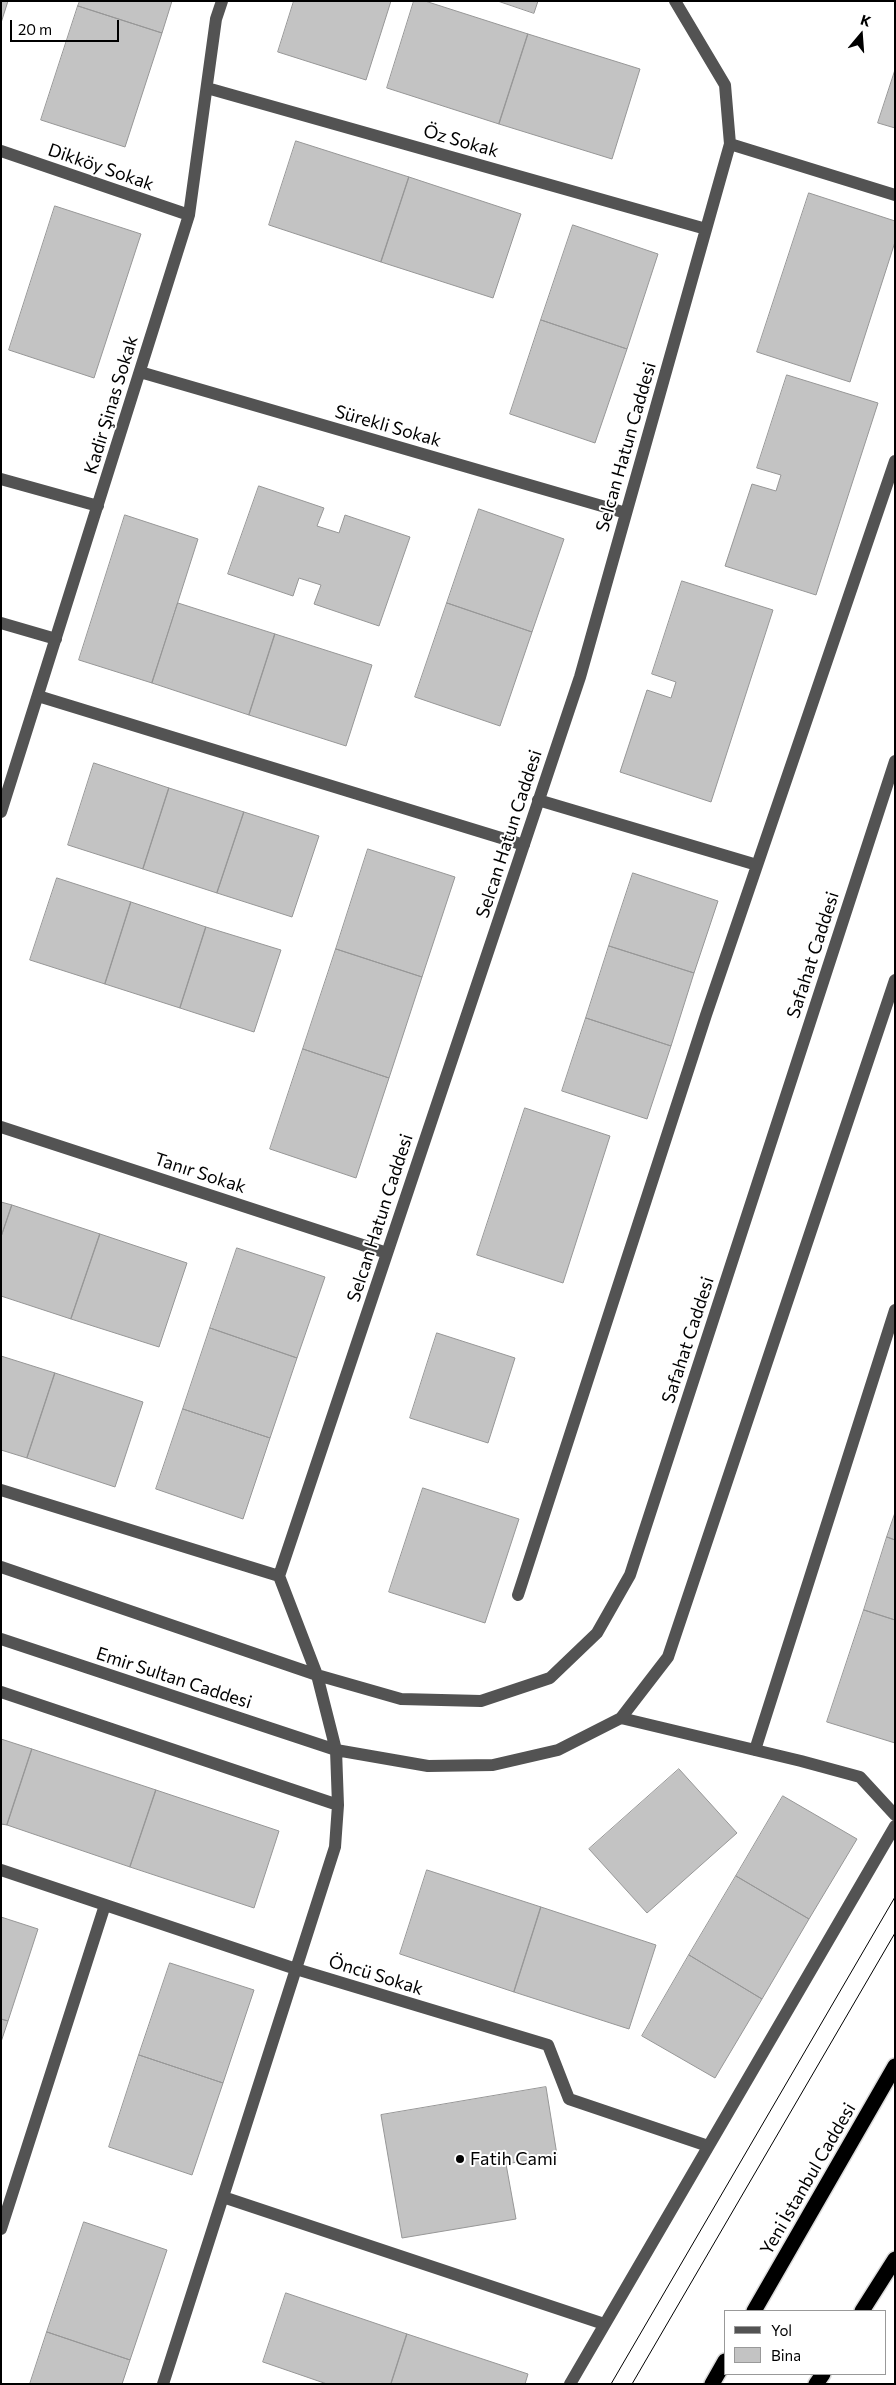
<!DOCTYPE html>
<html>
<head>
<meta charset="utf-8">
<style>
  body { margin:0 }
  #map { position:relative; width:896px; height:2385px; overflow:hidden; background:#fff; font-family:Commissioner,sans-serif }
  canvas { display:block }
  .frame { position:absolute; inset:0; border:2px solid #000; pointer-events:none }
  .legend { position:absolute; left:724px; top:2310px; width:162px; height:65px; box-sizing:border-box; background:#fff; border:1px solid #999; margin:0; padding:6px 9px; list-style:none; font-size:15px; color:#000 }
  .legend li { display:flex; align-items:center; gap:10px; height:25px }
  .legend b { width:25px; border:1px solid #999 }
  .north { position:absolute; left:836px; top:10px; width:50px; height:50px; -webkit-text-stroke:4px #fff; paint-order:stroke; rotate:18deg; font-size:14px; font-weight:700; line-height:20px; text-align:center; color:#000 }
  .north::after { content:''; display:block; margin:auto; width:18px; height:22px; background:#000; clip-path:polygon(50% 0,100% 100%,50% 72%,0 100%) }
  .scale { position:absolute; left:10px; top:20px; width:109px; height:22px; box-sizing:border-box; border:2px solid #000; border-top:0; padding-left:6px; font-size:15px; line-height:18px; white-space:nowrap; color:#000; -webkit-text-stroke:4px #fff; paint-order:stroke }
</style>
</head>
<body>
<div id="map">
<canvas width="896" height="2385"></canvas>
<div class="frame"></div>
<ul class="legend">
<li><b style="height:6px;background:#535353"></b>Yol</li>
<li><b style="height:14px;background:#c3c3c3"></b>Bina</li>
</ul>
<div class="north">K</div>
<div class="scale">20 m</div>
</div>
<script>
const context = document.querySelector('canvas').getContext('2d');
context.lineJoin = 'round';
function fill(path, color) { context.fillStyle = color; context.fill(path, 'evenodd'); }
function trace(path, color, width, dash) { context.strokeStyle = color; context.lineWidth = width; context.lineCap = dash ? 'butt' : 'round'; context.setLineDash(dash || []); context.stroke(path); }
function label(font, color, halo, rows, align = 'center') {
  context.font = font + ' Commissioner,sans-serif'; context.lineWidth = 4; context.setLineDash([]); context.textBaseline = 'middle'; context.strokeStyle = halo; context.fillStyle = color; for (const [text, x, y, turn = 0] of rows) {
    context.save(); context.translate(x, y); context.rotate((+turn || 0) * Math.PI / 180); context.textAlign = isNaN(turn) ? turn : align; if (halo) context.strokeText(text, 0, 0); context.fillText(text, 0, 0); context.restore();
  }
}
const building = new Path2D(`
  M 1,1 L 8,1 L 1,23 Z
  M 80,1 L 172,1 L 162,33 L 78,6 Z
  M 294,1 L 391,1 L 366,80 L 278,52 Z
  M 414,1 L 425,1 L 528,34 L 499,124 L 387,88 Z
  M 498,1 L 538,1 L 534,13 Z
  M 78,6 L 162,33 L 125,147 L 41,120 Z
  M 528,34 L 640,69 L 612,159 L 499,124 Z
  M 895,70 L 895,128 L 878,123 Z
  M 296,141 L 409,177 L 381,262 L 269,225 Z
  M 409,177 L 521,214 L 493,298 L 381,262 Z
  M 809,193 L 895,221 L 895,242 L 850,382 L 757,352 Z
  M 55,206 L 141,234 L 94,378 L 9,350 Z
  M 573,225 L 658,254 L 627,349 L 541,320 Z
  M 541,320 L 627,349 L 595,443 L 510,414 Z
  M 787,375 L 878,403 L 816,595 L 725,566 L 752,484 L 776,491 L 781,475 L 757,468 Z
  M 259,486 L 324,508 L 317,526 L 339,533 L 345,515 L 410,537 L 379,626 L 314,604 L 321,585 L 299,578 L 293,596 L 228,574 Z
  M 479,509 L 564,539 L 532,632 L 447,603 Z
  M 125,515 L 198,539 L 152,683 L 79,660 Z
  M 682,581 L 773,610 L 711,802 L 620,772 L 647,690 L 671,698 L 676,682 L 652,674 Z
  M 178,603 L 275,634 L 249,715 L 152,683 Z
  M 447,603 L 532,632 L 500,726 L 415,697 Z
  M 275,634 L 372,665 L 346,746 L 249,715 Z
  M 94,763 L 169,788 L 143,869 L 68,845 Z
  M 169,788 L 244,812 L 217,893 L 143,869 Z
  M 244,812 L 319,836 L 292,917 L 217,893 Z
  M 368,849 L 455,877 L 422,977 L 336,949 Z
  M 633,873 L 718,901 L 694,973 L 609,946 Z
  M 57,878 L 131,902 L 105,984 L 30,960 Z
  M 131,902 L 206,927 L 180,1008 L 105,984 Z
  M 206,927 L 281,950 L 254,1032 L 180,1008 Z
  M 609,946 L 694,973 L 671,1046 L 586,1018 Z
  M 336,949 L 422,977 L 389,1078 L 303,1049 Z
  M 586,1018 L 671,1046 L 647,1119 L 562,1091 Z
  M 303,1049 L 389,1078 L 356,1178 L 270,1149 Z
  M 525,1108 L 610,1136 L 563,1283 L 477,1255 Z
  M 1,1202 L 12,1205 L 1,1237 Z
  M 12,1205 L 100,1234 L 71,1319 L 1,1296 L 1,1237 Z
  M 100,1234 L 187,1263 L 159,1347 L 71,1319 Z
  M 237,1248 L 325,1277 L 297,1358 L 210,1328 Z
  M 210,1328 L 297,1358 L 270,1438 L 183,1409 Z
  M 437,1333 L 515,1358 L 488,1443 L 410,1418 Z
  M 1,1356 L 55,1373 L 27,1458 L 1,1450 Z
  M 55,1373 L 143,1402 L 115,1487 L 27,1458 Z
  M 183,1409 L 270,1438 L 243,1519 L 156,1489 Z
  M 423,1488 L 519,1519 L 485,1623 L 389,1592 Z
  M 895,1513 L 895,1540 L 887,1537 Z
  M 887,1537 L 895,1540 L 895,1620 L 864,1610 Z
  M 864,1610 L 895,1620 L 895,1743 L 827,1722 Z
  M 1,1739 L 32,1749 L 7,1825 L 1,1824 Z
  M 32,1749 L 156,1790 L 130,1867 L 7,1825 Z
  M 679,1769 L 737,1833 L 647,1913 L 589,1849 Z
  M 156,1790 L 279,1831 L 254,1908 L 130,1867 Z
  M 783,1796 L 857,1839 L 809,1919 L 736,1876 Z
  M 427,1870 L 541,1907 L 514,1992 L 400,1954 Z
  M 736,1876 L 809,1919 L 762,1999 L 689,1955 Z
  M 541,1907 L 656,1945 L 629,2029 L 514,1992 Z
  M 1,1917 L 38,1929 L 8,2021 L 1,2019 Z
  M 689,1955 L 762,1999 L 715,2078 L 642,2036 Z
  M 170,1963 L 254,1990 L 223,2083 L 139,2055 Z
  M 1,2019 L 8,2021 L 1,2042 Z
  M 139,2055 L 223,2083 L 192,2175 L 109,2147 Z
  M 546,2087 L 557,2155 L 506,2164 L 516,2219 L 402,2238 L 381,2115 Z
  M 84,2222 L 167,2250 L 130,2360 L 47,2332 Z
  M 286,2293 L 407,2334 L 391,2384 L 327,2384 L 263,2362 Z
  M 47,2332 L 130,2360 L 122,2384 L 30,2384 Z
  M 407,2334 L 528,2374 L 525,2384 L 391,2384 Z`);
fill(building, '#c3c3c3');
trace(building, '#979797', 1);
const highway = new Path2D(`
  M 754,2311 L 895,2066
  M 862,2311 L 895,2259
  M 712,2384 L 725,2361
  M 816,2384 L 823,2374`);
trace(highway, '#dbdbdb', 18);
trace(new Path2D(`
  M 207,88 L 706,229
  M 730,144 L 895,195
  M 1,151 L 189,215
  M 140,372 L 626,513
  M 1,479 L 98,506
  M 1,623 L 56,639
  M 38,696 L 524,845
  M 538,800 L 757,865
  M 1,812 L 189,215 L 216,19 L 222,1
  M 1,1127 L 387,1253
  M 1,1490 L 279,1576
  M 1,1567 L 317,1675 L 401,1699 L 481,1701 L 550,1678 L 597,1633 L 630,1575 L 895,761
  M 518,1595 L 706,1015 L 895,461
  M 1,1639 L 336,1750 L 428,1766 L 493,1765 L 558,1750 L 621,1718 L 668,1657 L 895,980
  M 1,1692 L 338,1805
  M 621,1718 L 801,1761 L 860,1777 L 895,1815
  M 755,1750 L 895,1310
  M 1,1870 L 296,1969 L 548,2045 L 569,2099 L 708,2146
  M 223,2197 L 604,2324
  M 1,2229 L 105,1905
  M 163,2384 L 335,1847 L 338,1805 L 336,1750 L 317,1675 L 279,1576 L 580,677 L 730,144 L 725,85 L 675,1
  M 570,2384 L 895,1826`), '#535353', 12);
trace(highway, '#000', 15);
trace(new Path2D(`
  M 611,2384 L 895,1897
  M 632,2384 L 895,1933`), '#000', 1);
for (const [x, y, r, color] of [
  [460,2159,5,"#000"]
]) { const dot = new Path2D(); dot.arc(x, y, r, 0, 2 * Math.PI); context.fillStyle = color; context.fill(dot); trace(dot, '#fff', 2); }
label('18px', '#000', '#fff', [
  ["Öz Sokak",461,141,16],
  ["Dikköy Sokak",101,167,19],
  ["Kadir Şinas Sokak",111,405,-73],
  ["Sürekli Sokak",388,426,16],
  ["Selcan Hatun Caddesi",626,447,-74],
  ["Selcan Hatun Caddesi",509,834,-72],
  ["Safahat Caddesi",813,955,-72],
  ["Tanır Sokak",200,1173,18],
  ["Selcan Hatun Caddesi",380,1218,-72],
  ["Safahat Caddesi",688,1340,-72],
  ["Emir Sultan Caddesi",174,1678,18],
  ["Öncü Sokak",376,1975,17],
  ["Yeni İstanbul Caddesi",808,2179,-60]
]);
label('18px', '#000', '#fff', [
  ["Fatih Cami",470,2159]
], 'left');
</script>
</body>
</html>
